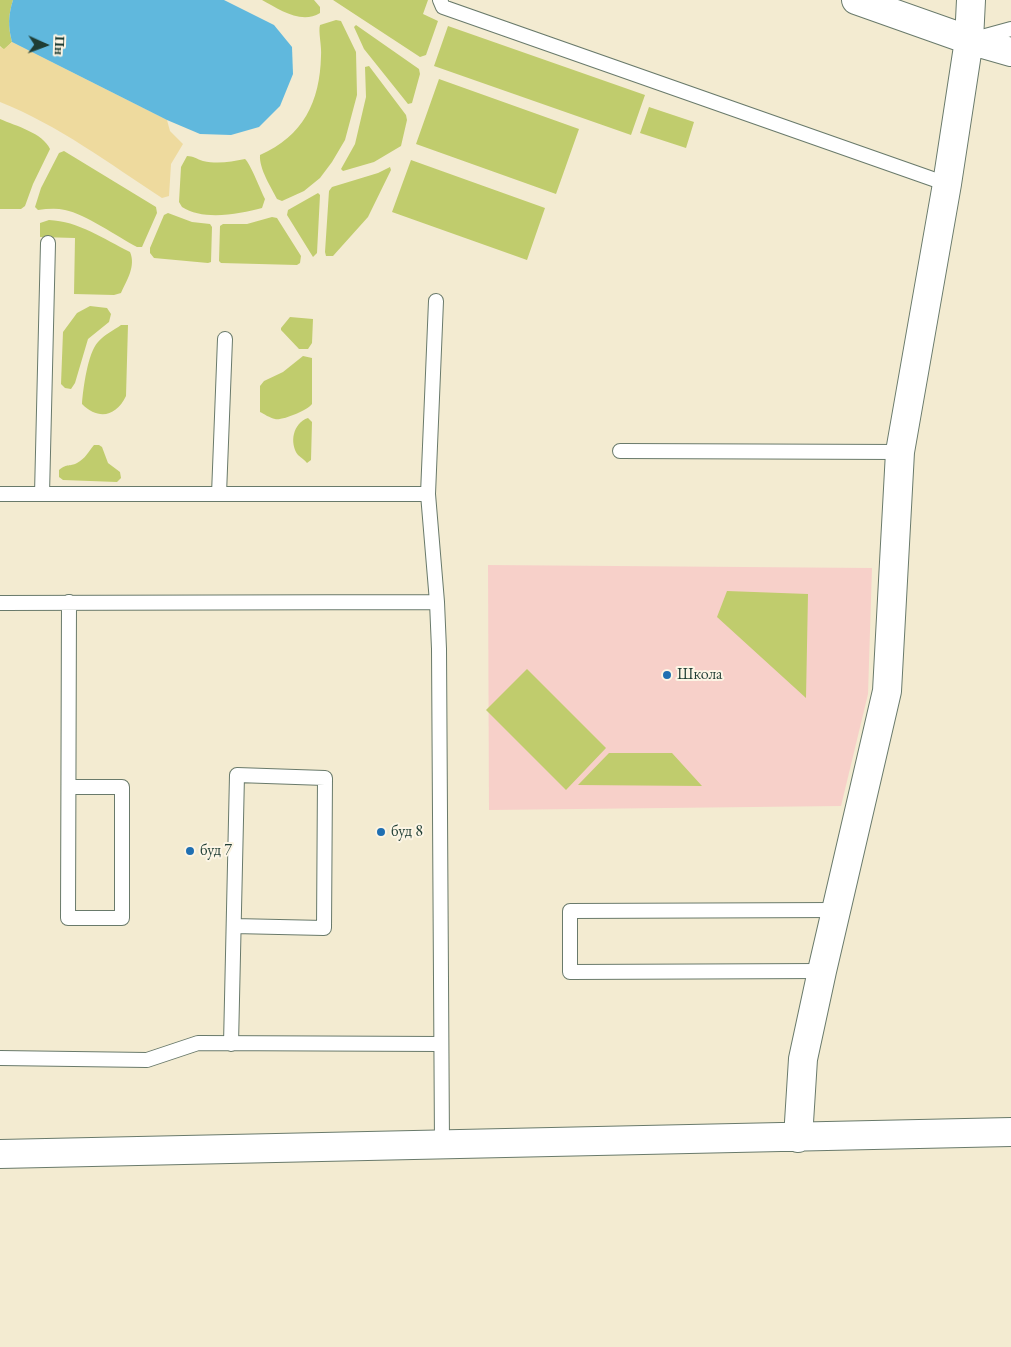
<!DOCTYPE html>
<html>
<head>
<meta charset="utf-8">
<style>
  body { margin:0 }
  #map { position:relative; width:1011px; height:1347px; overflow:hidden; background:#f3ebd1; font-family:"EB Garamond",serif }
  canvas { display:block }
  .north { position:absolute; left:20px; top:20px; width:50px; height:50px; -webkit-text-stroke:4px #fcf5e5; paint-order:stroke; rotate:92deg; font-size:14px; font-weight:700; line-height:20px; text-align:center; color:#1f3d34 }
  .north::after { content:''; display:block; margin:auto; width:18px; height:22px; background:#1f3d34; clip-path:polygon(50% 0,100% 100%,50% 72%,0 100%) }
</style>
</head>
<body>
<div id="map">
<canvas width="1011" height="1347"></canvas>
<div class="north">Пн</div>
</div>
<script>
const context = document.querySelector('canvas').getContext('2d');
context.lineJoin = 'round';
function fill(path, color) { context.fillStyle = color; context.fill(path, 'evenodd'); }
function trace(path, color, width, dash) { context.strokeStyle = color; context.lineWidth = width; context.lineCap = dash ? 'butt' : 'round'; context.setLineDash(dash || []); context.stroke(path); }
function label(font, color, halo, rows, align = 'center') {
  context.font = font + ' "EB Garamond",serif'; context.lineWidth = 4; context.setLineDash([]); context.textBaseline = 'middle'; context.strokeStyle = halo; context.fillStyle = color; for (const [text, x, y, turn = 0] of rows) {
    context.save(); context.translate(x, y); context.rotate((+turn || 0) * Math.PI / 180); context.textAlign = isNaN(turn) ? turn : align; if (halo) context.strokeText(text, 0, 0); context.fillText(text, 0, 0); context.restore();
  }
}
fill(new Path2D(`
  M 488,565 L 872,568 L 868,694 L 841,806 L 489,810 Z`), '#f7d0c9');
fill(new Path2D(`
  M 0,0 L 13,0 C 8,16 8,27 12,42 L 4,50 L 0,46 Z
  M 262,0 L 314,0 L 320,7 L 320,13 C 301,25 279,9 262,0 Z
  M 333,0 L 428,0 L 423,14 L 438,21 L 426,55 L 420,57 Z
  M 336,20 L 341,21 L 356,52 L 357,95 L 345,140 L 332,162 L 320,178 L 304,191 L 282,201 L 277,199 C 271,187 259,169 260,155 C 303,136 320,102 321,56 C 322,47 318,31 320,25 Z
  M 356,25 L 419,69 L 420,74 L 412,103 L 408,104 L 364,49 L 354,27 Z
  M 448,26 L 645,95 L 631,135 L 434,66 Z
  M 369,66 L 406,115 L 407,120 L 401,146 L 374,162 L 343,171 L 341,169 L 355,144 L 366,97 L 365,67 Z
  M 439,79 L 579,129 L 556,194 L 416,144 Z
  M 649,107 L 694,122 L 686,148 L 640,133 Z
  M 0,119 C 16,126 43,133 50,149 L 33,184 L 25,206 L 21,209 L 0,209 Z
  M 64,151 L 156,207 L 157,213 L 142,247 L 137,247 C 118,237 85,214 65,210 C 56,208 47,209 38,210 L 35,207 L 41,188 L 59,153 Z
  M 187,156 C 193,156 197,159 203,161 C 217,164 231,162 245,159 C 250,163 261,191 265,199 L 262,208 C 240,214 203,221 182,207 L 179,202 L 181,167 Z
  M 411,160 L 545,208 L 527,260 L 392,212 Z
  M 390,167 L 391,170 L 368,217 L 333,256 L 326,256 L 325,252 L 329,191 L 332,187 L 378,173 Z
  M 318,193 L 320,195 L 317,253 L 313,257 L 287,215 L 288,210 Z
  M 168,213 L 192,222 L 210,224 L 212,227 L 211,262 L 208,263 L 154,258 L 150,253 L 150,248 L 164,215 Z
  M 272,217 L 277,218 L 301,256 L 300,263 L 297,265 L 221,263 L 219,261 L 220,226 L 223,224 L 247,224 Z
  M 49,220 C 78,221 104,239 130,252 C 136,266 127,280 121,293 L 114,295 L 74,294 L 75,238 L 40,237 L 40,223 Z
  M 90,306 L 107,308 L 111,314 L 109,322 L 88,339 L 75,383 L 71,389 L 65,388 L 61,384 L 63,332 L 77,313 Z
  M 290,317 L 313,319 L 312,343 L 308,349 L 299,349 L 281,330 L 281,328 Z
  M 121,325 L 128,325 L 126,396 C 116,417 98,420 82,404 C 83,389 88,352 98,342 C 104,335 114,330 121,325 Z
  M 303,356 L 312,358 L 312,404 C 308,410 282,421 275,419 C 270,418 264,414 260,412 L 260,386 L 264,381 L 283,372 Z
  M 308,418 L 312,422 L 311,460 L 307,463 C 305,460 301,458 298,455 C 289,443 293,423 308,418 Z
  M 99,445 L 102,447 L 108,463 L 120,472 L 121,478 L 117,482 L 63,480 L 59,477 L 59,470 C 68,463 69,467 77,463 C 85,459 89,451 94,445 Z
  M 727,591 L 808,594 L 806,698 L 717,617 Z
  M 527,669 L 606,748 L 566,790 L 486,710 Z
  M 609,753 L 672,753 L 702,786 L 578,785 Z`), '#c0cc6d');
fill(new Path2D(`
  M 12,42 L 167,120 L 170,131 L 183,144 L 171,164 L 169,196 L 162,198 C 110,164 58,125 0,102 L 0,47 L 4,49 Z`), '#eeda9e');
fill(new Path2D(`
  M 13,0 L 224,0 L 274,25 L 292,47 L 293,74 L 280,106 L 259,127 L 231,135 L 200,134 L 167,120 L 12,42 C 8,27 8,16 13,0 Z`), '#60b8dd');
const service = new Path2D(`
  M 440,0 L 443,7 L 947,184
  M 978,38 L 1011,29
  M 436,301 L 428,494 L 437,602 L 439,649 L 442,1145
  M 620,451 L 900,452
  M 0,494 L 428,494
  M 42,494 L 48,243
  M 219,494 L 225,339
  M 69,602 L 68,918 L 122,918 L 122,787 L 69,787
  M 0,603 L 437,602
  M 822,971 L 570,972 L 570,911 L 836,910
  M 231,1044 L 237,775 L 325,778 L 324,928 L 234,926
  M 0,1058 L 147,1060 L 198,1043 L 441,1044`);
const minor = new Path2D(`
  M 856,0 L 969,40 L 1011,52
  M 798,1138 L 803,1059 L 822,971 L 887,691 L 900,452 L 947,184 L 969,40 L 971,0
  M 0,1154 L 1011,1132`);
trace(service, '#697a6b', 16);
trace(minor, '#697a6b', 30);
trace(service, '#fff', 14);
trace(minor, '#fff', 28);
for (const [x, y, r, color] of [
  [667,675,5,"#1f6fb2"],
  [381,832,5,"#1f6fb2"],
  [190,851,5,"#1f6fb2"]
]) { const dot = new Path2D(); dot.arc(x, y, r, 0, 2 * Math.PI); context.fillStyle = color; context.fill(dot); trace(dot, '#fcf5e5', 2); }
label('16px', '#1f3d34', '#fcf5e5', [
  ["Школа",677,675],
  ["буд 8",391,832],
  ["буд 7",200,851]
], 'left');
</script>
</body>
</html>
